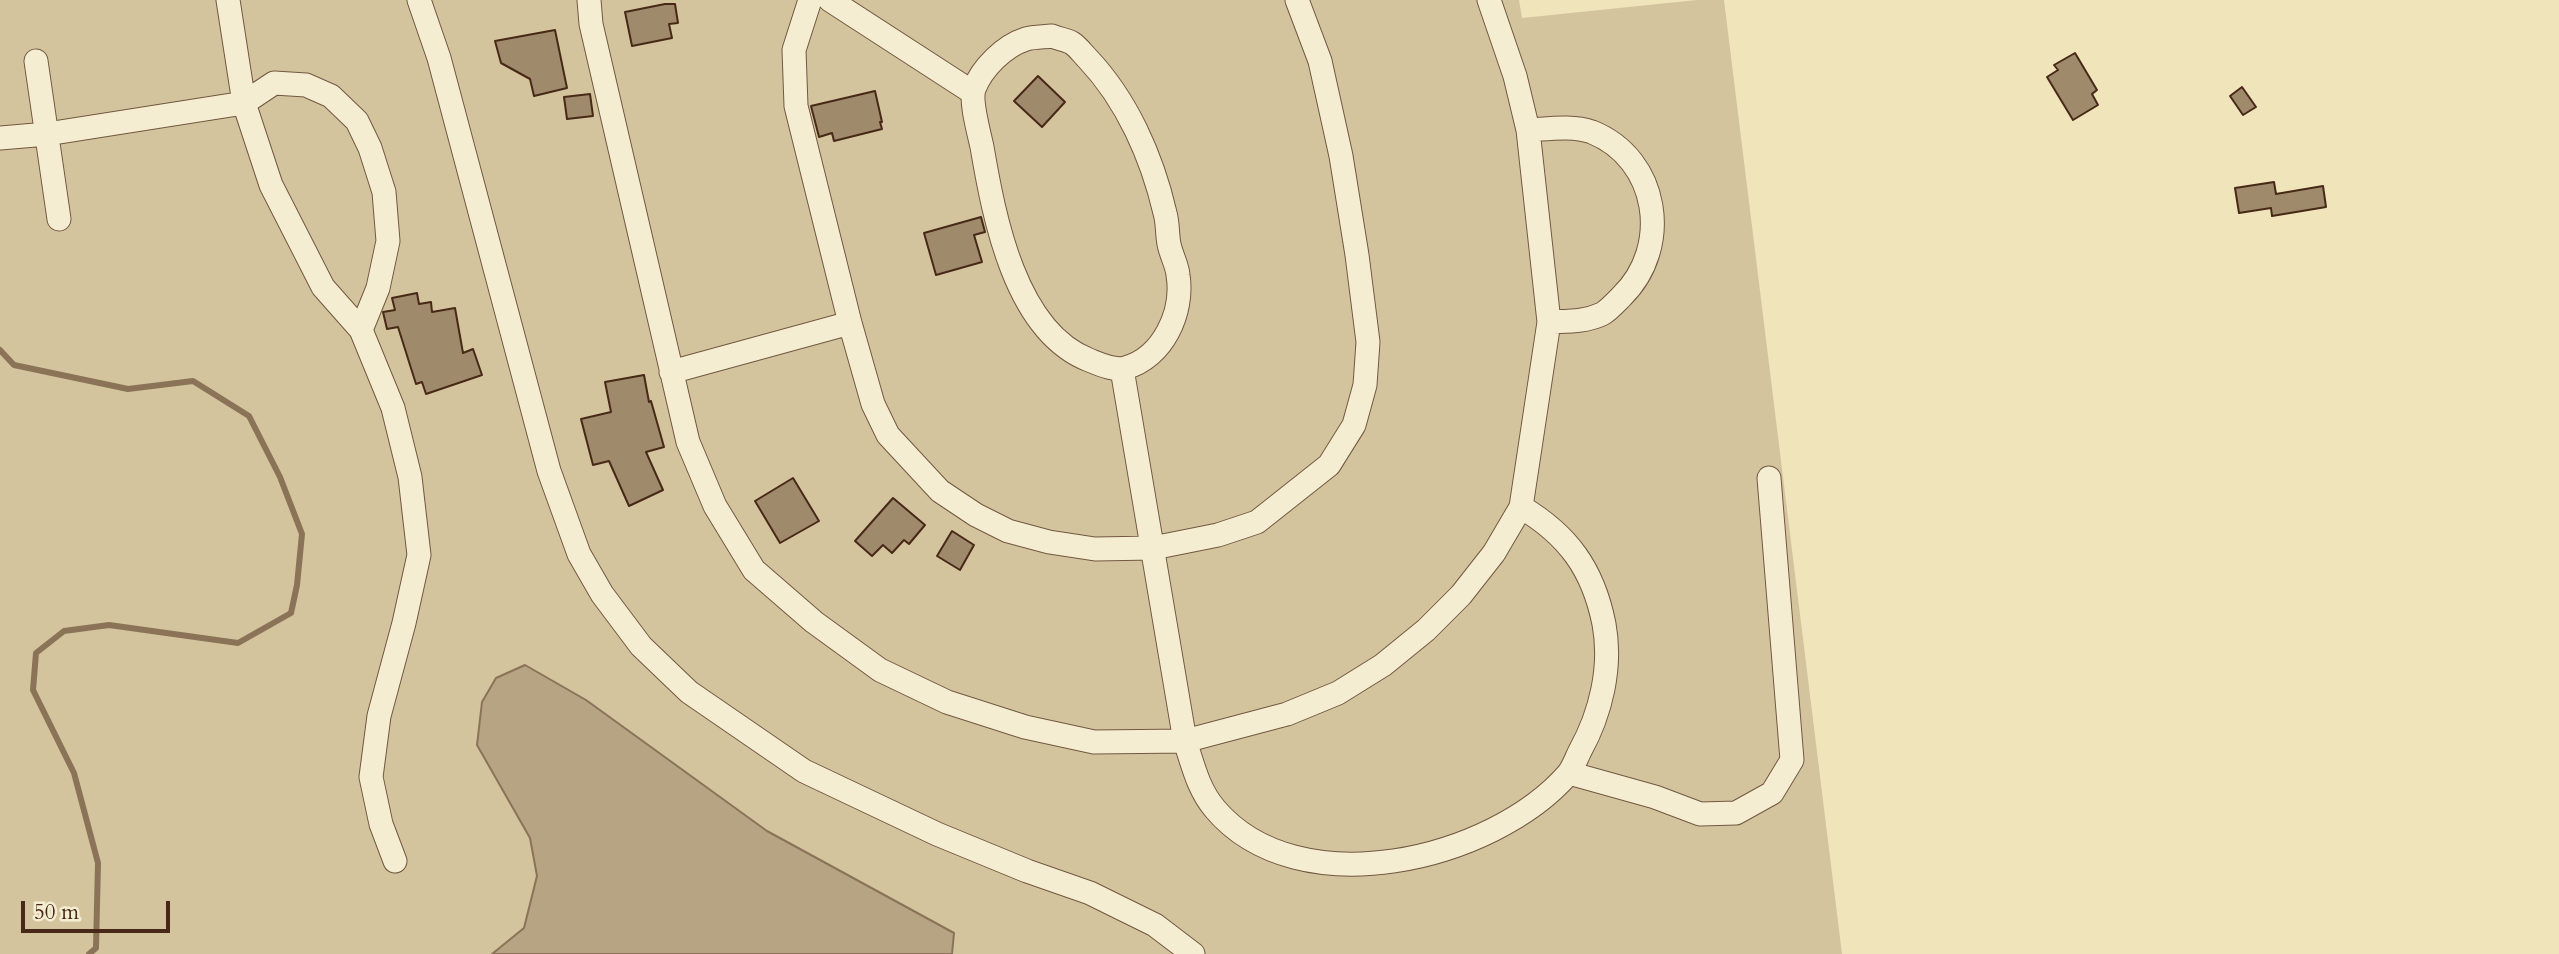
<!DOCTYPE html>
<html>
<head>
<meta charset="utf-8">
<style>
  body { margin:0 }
  #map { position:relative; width:2559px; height:954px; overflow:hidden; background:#f0e4ba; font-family:Cardo,serif }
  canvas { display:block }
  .scale { position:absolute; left:21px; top:901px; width:149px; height:32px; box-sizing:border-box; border:4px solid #482917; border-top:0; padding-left:9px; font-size:21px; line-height:24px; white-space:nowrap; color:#482917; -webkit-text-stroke:5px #f5edd2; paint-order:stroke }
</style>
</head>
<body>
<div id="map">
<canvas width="2559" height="954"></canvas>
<div class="scale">50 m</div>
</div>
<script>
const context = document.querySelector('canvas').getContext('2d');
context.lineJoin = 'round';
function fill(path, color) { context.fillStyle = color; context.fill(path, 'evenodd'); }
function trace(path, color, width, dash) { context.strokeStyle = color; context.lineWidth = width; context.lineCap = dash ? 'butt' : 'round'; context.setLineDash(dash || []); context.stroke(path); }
fill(new Path2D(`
  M 0,0 L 1519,0 L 1522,18 L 1697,0 L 1724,0 L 1842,954 L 0,954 Z`), '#d3c49e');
const water = new Path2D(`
  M 525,665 L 586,700 L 767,831 L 954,933 L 952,954 L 492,954 L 524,928 L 537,876 L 530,838 L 477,745 L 482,702 L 496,678 Z`);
fill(water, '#b7a483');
trace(water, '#8b7358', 2);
trace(new Path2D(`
  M 0,350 L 14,365 L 128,389 L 193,381 L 249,416 L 280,477 L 302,534 L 297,585 L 291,613 L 238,643 L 109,625 L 64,631 L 36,653 L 33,690 L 74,773 L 98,863 L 96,948 L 89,954`), '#8b7358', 6);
const building = new Path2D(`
  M 665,4 L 675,4 L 678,23 L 669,24 L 672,38 L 632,46 L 625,12 Z
  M 555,30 L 567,88 L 534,96 L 530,79 L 501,63 L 495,41 Z
  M 2075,53 L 2097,90 L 2092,94 L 2098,105 L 2073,120 L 2047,77 L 2058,70 L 2054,65 Z
  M 1038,76 L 1065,102 L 1042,127 L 1014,101 Z
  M 2242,87 L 2256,107 L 2243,115 L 2230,96 Z
  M 875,91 L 882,122 L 880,122 L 882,129 L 834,141 L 832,133 L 819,137 L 811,106 Z
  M 590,94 L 593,116 L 567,119 L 564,97 Z
  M 2274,182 L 2276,194 L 2323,186 L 2326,207 L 2272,216 L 2271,208 L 2239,213 L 2235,188 Z
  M 981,217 L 985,232 L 974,235 L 982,262 L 936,275 L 924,233 Z
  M 417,293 L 419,304 L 431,302 L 432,312 L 455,308 L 463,353 L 473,349 L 482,375 L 426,394 L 422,382 L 416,384 L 398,327 L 387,329 L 383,312 L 395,310 L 392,298 Z
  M 644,375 L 649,402 L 651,401 L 664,447 L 646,452 L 663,490 L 629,506 L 609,461 L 593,465 L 581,419 L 611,412 L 605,382 Z
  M 793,478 L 819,521 L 780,543 L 755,501 Z
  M 893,498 L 925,525 L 909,544 L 904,540 L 892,553 L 883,545 L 872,556 L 855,541 Z
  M 952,531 L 974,545 L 960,570 L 937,556 Z`);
fill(building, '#9f8a6c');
trace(building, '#482917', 2);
const minor = new Path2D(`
  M 228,0 L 244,103 L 271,185 L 323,287 L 361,330 L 393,408 L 410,477 L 419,555 L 404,623 L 379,716 L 371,777 L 381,824 L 395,861
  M 419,0 L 439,58 L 549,471 L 579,554 L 602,594 L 641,646 L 689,692 L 804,771 L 937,834 L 1027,871 L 1090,893 L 1155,925 L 1193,954
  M 589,0 L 591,24 L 688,442 L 715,506 L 754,570 L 814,622 L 880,670 L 947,702 L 1025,727 L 1094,742 L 1185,741 L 1287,714 L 1338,693 L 1383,665 L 1426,630 L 1461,595 L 1494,553 L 1521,507 L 1549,322 L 1528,130 L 1515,76 L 1489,0
  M 810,0 L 794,50 L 796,106 L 850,323 L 873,404 L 888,435 L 940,491 L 976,515 L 1008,531 L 1049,542 L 1095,549 L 1153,548 L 1218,535 L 1257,522 L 1329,465 L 1354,425 L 1365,385 L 1368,342 L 1357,255 L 1341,156 L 1320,61 L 1297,0
  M 830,0 L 972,92
  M 1052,36 C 1059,39 1067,40 1072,43 C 1078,47 1083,54 1087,58 C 1127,100 1152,157 1165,213 C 1168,223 1167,234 1169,244 C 1171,255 1177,264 1178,275 C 1184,312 1163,358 1125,368 C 1114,371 1099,364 1089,360 C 1015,331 994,217 982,147 C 979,133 970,101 974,89 C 982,68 1004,46 1026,39 C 1034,37 1044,37 1052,36 Z
  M 36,61 L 59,219
  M 1528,130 C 1548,129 1572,125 1592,132 C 1659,159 1672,247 1622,296 C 1616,302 1609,310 1602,314 C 1585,322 1567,321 1549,322
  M 0,138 L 47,134 L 244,103 L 274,83 L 306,85 L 331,96 L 357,121 L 370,148 L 384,192 L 388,241 L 378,288 L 361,330
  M 1122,369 L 1185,741 C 1193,765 1198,789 1215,809 C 1298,907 1492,861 1568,774 C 1573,768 1576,759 1580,751 C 1601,713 1612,667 1604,624 C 1593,569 1568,535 1521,507
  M 671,372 L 850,323
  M 1569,773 L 1655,797 L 1700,814 L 1736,813 L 1772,793 L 1792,760 L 1769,478`);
trace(minor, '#725840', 25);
trace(minor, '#f5edd2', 23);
</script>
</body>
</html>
